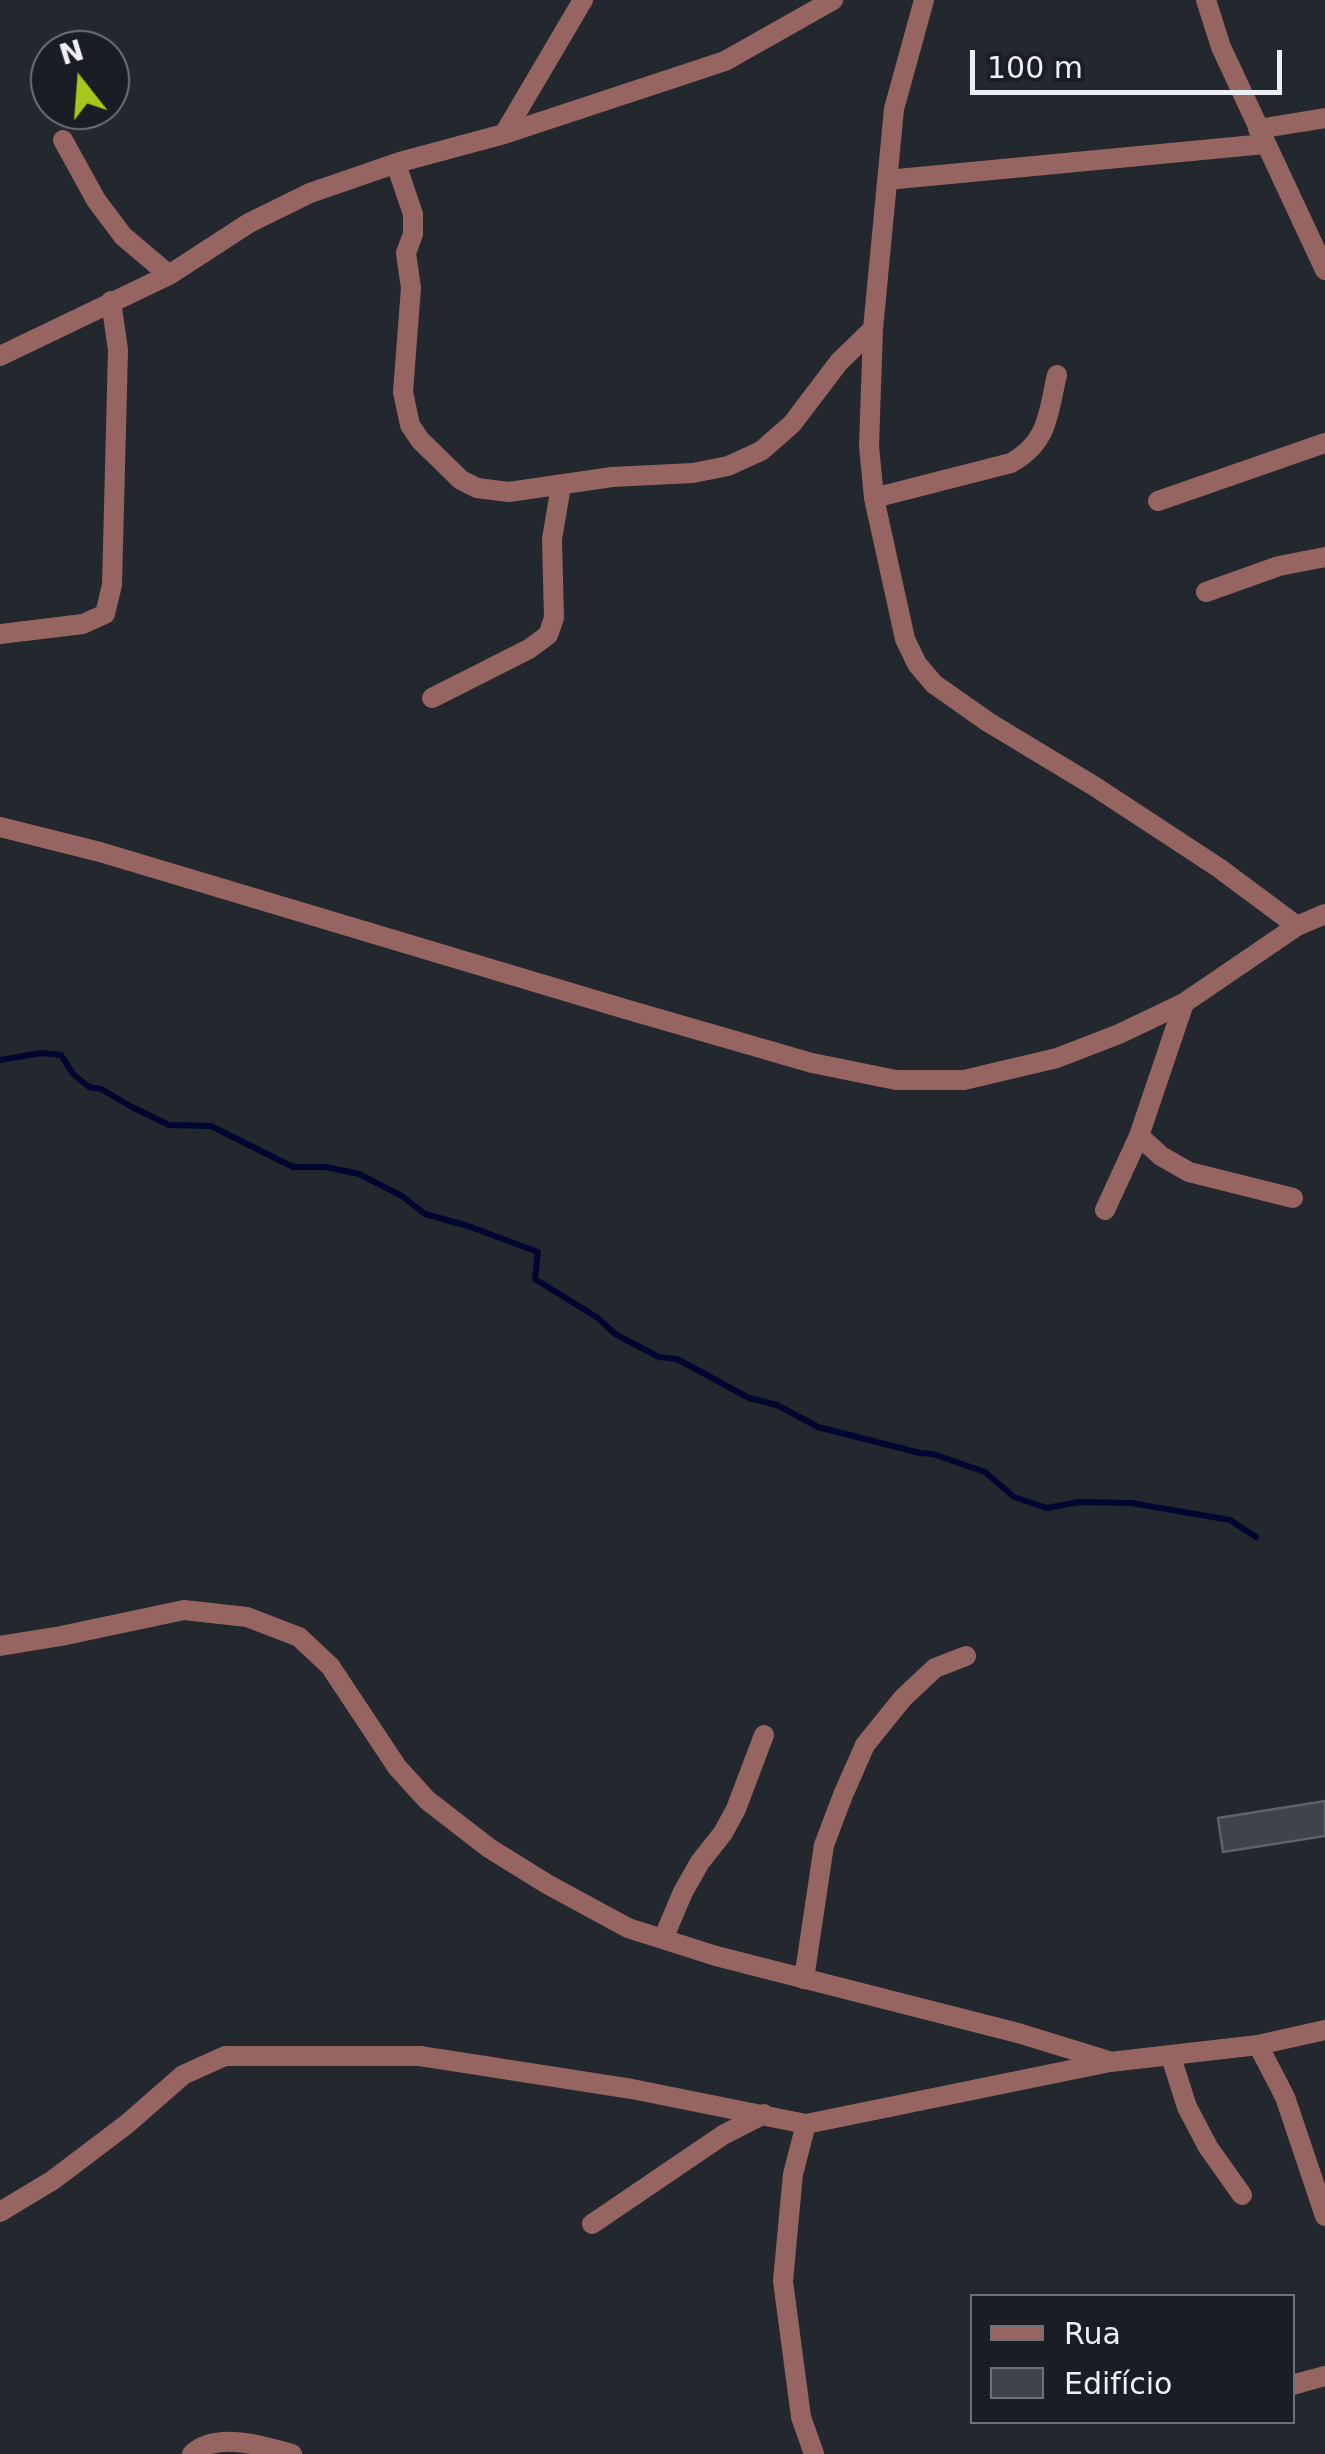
<!DOCTYPE html>
<html>
<head>
<meta charset="utf-8">
<style>
  body { margin:0 }
  #map { position:relative; width:1325px; height:2454px; overflow:hidden; background:#23272e; font-family:"DejaVu Sans",sans-serif }
  canvas { display:block }
  .legend { position:absolute; left:970px; top:2294px; width:325px; height:130px; box-sizing:border-box; background:#1a1d24; border:2px solid #6e7177; margin:0; padding:12px 18px; list-style:none; font-size:30px; color:#edeff4 }
  .legend li { display:flex; align-items:center; gap:20px; height:50px }
  .legend b { width:50px; border:2px solid #6e7177 }
  .north { position:absolute; left:30px; top:30px; width:100px; height:100px; box-sizing:border-box; background:#1a1d24; border:2px solid #6e7177; border-radius:50%; rotate:343deg; font-size:28px; font-weight:700; line-height:40px; text-align:center; color:#edeff4 }
  .north::after { content:''; display:block; margin:auto; width:35px; height:45px; background:#a8c71c; clip-path:polygon(50% 0,100% 100%,50% 72%,0 100%) }
  .scale { position:absolute; left:970px; top:50px; width:312px; height:45px; box-sizing:border-box; border:5px solid #edeff4; border-top:0; padding-left:12px; font-size:30px; line-height:35px; white-space:nowrap; color:#edeff4; -webkit-text-stroke:8px #1a1d24; paint-order:stroke }
</style>
</head>
<body>
<div id="map">
<canvas width="1325" height="2454"></canvas>
<ul class="legend">
<li><b style="height:12px;background:#966561"></b>Rua</li>
<li><b style="height:28px;background:#3f434b"></b>Edifício</li>
</ul>
<div class="north">N</div>
<div class="scale">100 m</div>
</div>
<script>
const context = document.querySelector('canvas').getContext('2d');
context.lineJoin = 'round';
function trace(path, color, width, dash) { context.strokeStyle = color; context.lineWidth = width; context.lineCap = dash ? 'butt' : 'round'; context.setLineDash(dash || []); context.stroke(path); }
function fill(path, color) { context.fillStyle = color; context.fill(path, 'evenodd'); }
trace(new Path2D(`
  M 0,1060 L 41,1053 L 61,1055 L 73,1074 L 89,1087 L 101,1089 L 132,1107 L 169,1125 L 211,1126 L 293,1167 L 326,1167 L 359,1174 L 402,1196 L 425,1214 L 468,1226 L 538,1252 L 535,1279 L 598,1318 L 615,1334 L 659,1357 L 677,1359 L 749,1398 L 777,1405 L 818,1427 L 920,1453 L 933,1454 L 985,1472 L 1014,1497 L 1047,1508 L 1079,1502 L 1131,1503 L 1230,1520 L 1256,1537`), '#00062f', 6);
const building = new Path2D(`
  M 1325,1801 L 1325,1836 L 1223,1852 L 1218,1818 Z`);
fill(building, '#3f434b');
trace(building, '#5d626a', 2.5);
trace(new Path2D(`
  M 924,0 L 894,109 L 873,329 L 869,446 L 874,498 L 905,639 L 917,664 L 934,684 L 988,722 L 1094,786 L 1219,868 L 1297,926
  M 1206,0 L 1221,47 L 1325,270
  M 1258,129 L 1325,118
  M 504,134 L 583,0
  M 63,140 L 96,200 L 123,236 L 169,275
  M 396,164 L 413,214 L 413,234 L 406,253 L 411,288 L 403,392 L 410,425 L 420,440 L 461,480 L 477,488 L 509,492 L 612,477 L 693,473 L 728,466 L 761,451 L 792,424 L 839,362 L 873,329
  M 887,180 L 1265,144
  M 0,356 L 169,275 L 249,223 L 310,193 L 400,162 L 504,134 L 725,61 L 833,0
  M 874,498 L 1011,463 C 1049,442 1048,413 1057,375
  M 1158,501 L 1325,443
  M 1206,592 L 1279,566 L 1325,557
  M 0,634 L 83,624 L 105,614 L 112,585 L 118,350 L 111,301
  M 432,698 L 529,649 L 548,635 L 554,618 L 552,539 L 561,486
  M 0,827 L 100,852 L 625,1009 L 812,1063 L 896,1080 L 964,1080 L 1057,1058 L 1119,1034 L 1184,1003 L 1297,926 L 1325,914
  M 1139,1136 L 1161,1156 L 1189,1172 L 1293,1198
  M 1105,1210 L 1139,1136 L 1184,1003
  M 0,1646 L 61,1636 L 184,1610 L 247,1617 L 299,1637 L 330,1666 L 397,1767 L 427,1800 L 489,1848 L 547,1884 L 628,1928 L 716,1956 L 1018,2033 L 1109,2061
  M 663,1939 L 683,1892 L 700,1862 L 723,1833 L 736,1809 L 764,1735
  M 804,1979 L 824,1845 L 843,1795 L 865,1745 L 903,1698 L 935,1668 L 966,1656
  M 1258,2045 L 1285,2097 L 1325,2216
  M 1171,2057 L 1187,2107 L 1208,2147 L 1242,2195
  M 806,2124 L 793,2174 L 783,2281 L 801,2417 L 814,2454
  M 0,2212 L 53,2180 L 127,2124 L 183,2075 L 225,2056 L 420,2056 L 632,2089 L 806,2124 L 1110,2062 L 1258,2045 L 1325,2030
  M 592,2224 L 723,2135 L 764,2114
  M 1292,2385 L 1325,2376
  M 192,2454 C 216,2431 264,2446 292,2454`), '#966561', 20);
</script>
</body>
</html>
